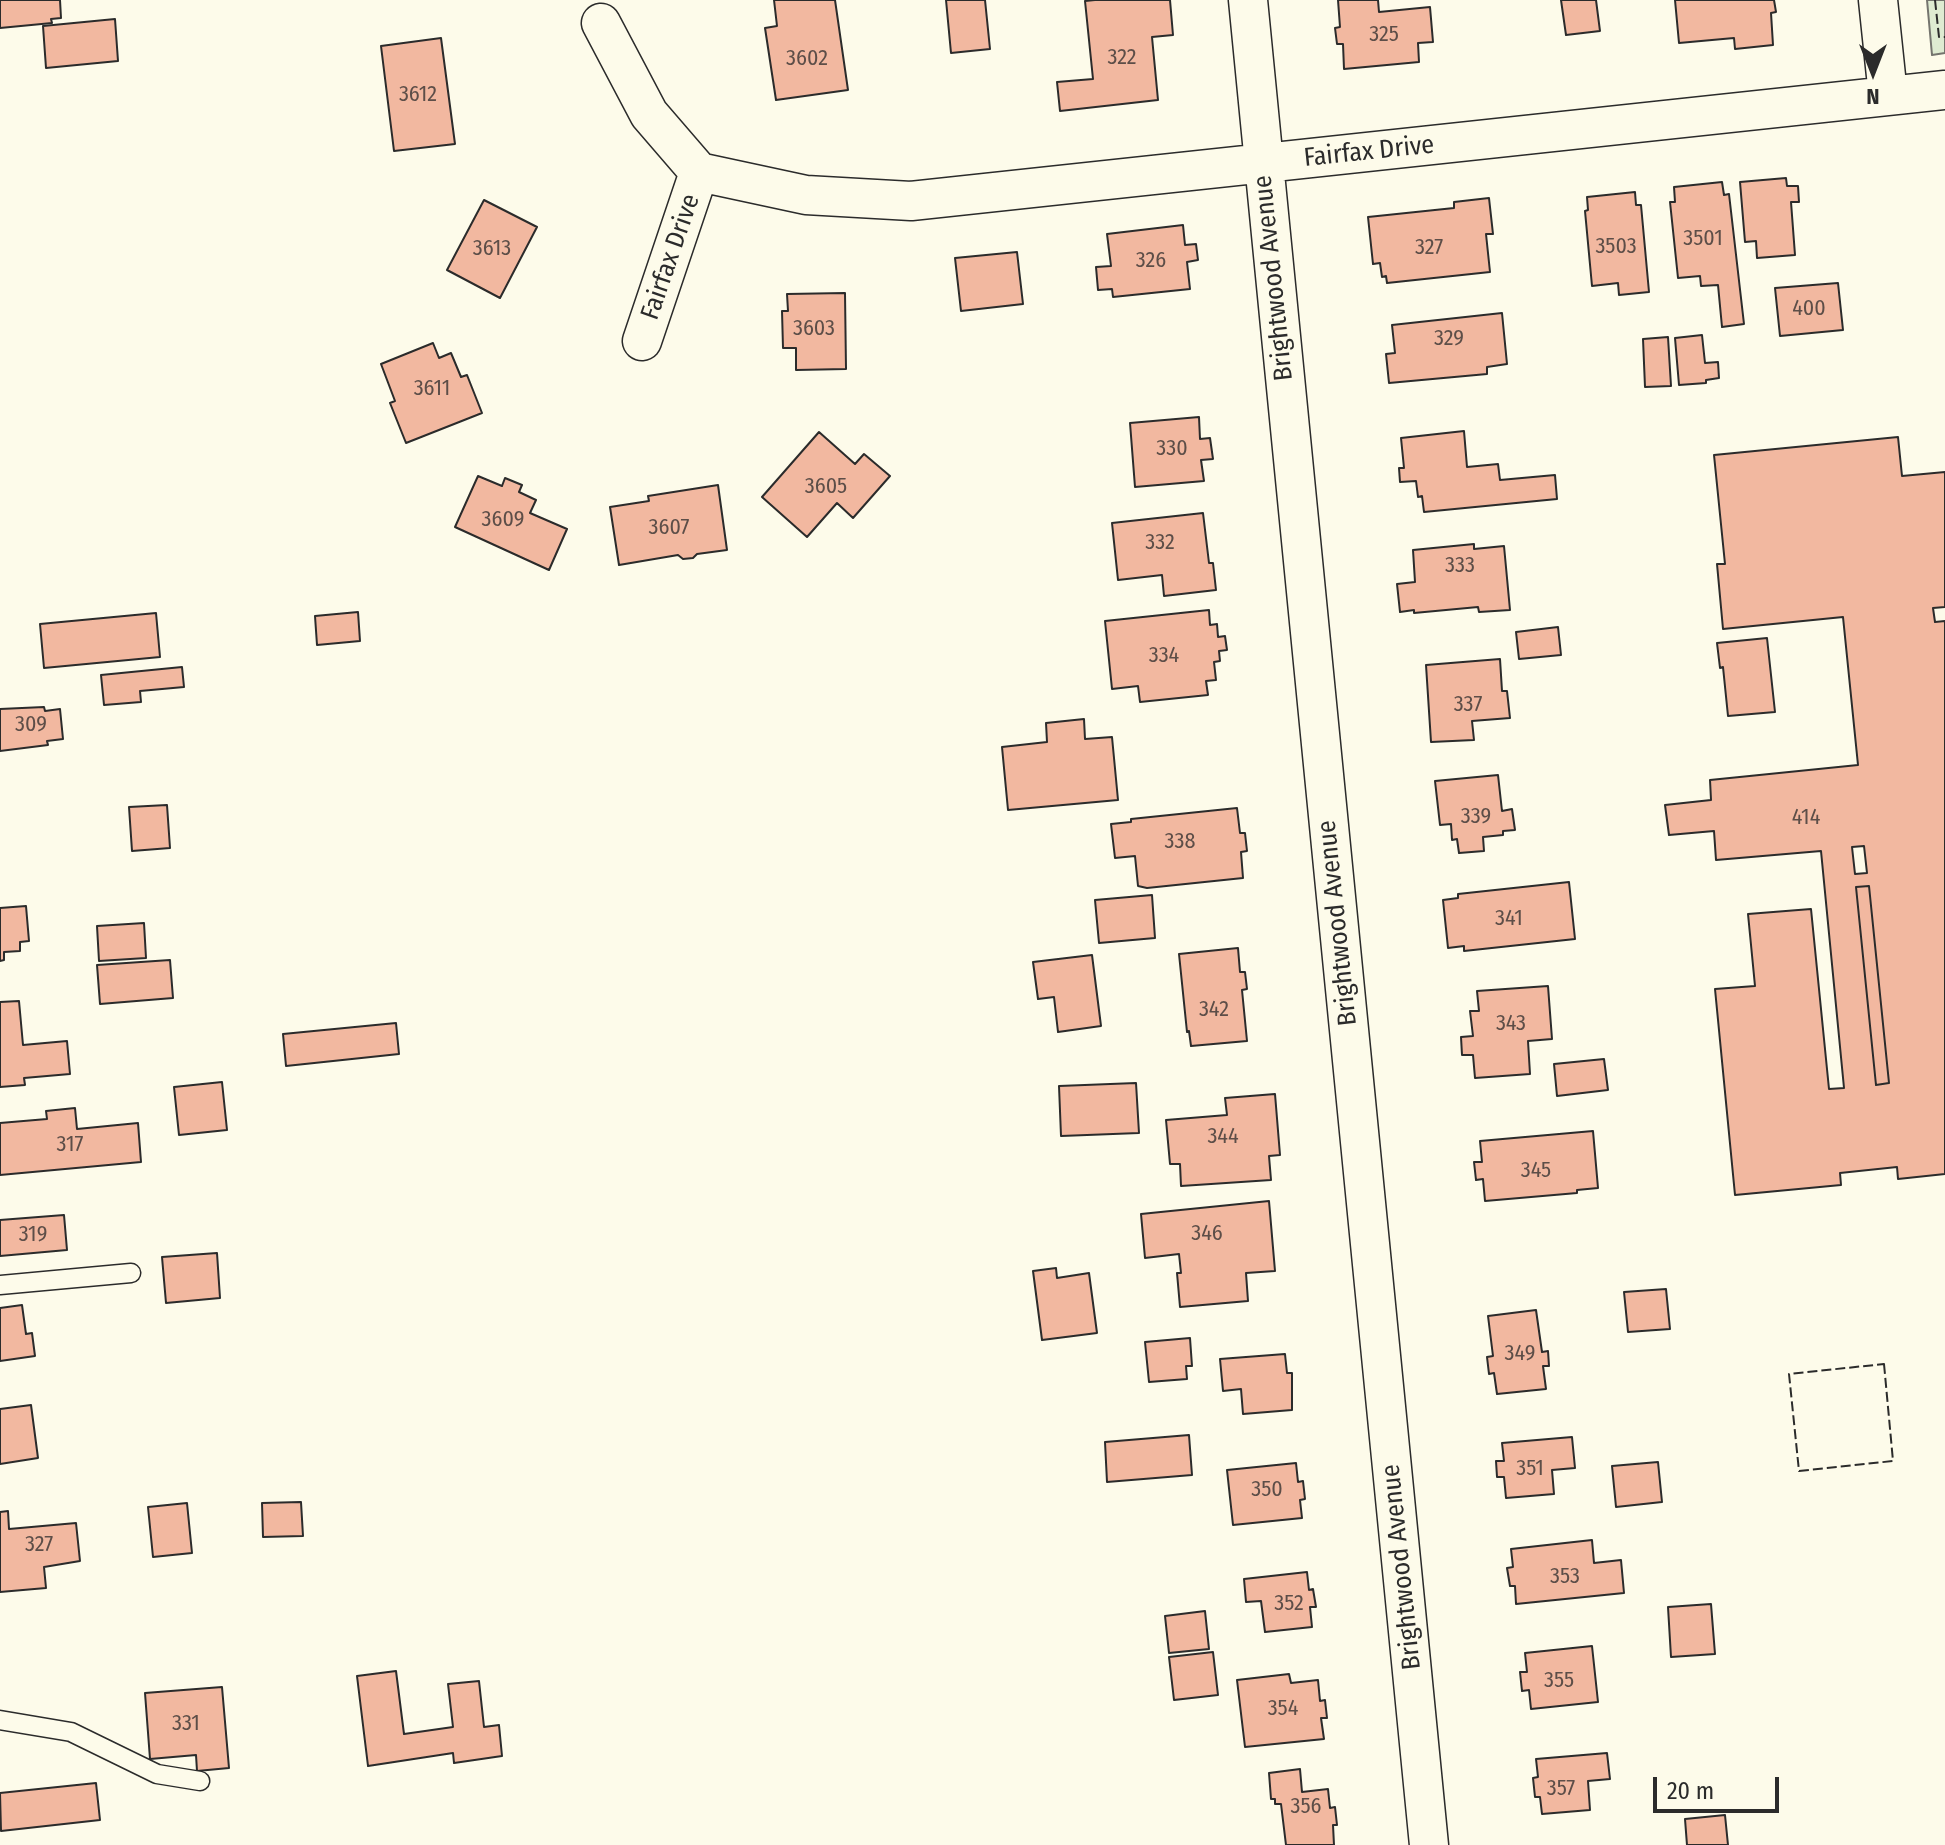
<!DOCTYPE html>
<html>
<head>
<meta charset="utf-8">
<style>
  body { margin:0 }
  #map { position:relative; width:1945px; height:1845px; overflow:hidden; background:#fdfbea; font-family:"Fira Sans Condensed",sans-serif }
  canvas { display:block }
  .north { position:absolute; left:1833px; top:32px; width:80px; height:80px; -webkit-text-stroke:6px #fdfbea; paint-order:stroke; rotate:180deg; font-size:22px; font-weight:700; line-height:32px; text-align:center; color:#2b2b2b }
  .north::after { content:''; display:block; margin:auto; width:28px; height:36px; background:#2b2b2b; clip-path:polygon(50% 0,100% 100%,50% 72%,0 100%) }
  .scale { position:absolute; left:1653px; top:1777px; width:126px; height:36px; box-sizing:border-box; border:4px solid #2b2b2b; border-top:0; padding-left:10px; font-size:24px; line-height:28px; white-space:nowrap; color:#2b2b2b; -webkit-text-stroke:6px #fdfbea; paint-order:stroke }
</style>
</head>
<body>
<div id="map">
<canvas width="1945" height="1845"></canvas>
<div class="north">N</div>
<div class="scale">20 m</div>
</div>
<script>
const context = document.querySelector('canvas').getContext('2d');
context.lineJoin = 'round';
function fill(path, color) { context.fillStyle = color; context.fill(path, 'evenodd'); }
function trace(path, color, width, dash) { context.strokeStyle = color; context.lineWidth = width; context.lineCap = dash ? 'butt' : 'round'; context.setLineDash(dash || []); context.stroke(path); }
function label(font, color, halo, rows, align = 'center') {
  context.font = font + ' "Fira Sans Condensed",sans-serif'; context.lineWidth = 6; context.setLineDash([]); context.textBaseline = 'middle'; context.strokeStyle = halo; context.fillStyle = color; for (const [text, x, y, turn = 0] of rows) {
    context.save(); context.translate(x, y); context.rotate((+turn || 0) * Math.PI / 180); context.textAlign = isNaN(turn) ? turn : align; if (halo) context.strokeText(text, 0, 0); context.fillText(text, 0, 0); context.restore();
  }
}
const green = new Path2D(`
  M 1927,0 L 1945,0 L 1945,53 L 1932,55 Z`);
fill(green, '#deebd1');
trace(green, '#74746e', 2);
const building = new Path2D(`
  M 0,0 L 60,0 L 61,18 L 51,19 L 52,23 L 0,28 Z
  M 774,0 L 835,0 L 848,90 L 776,100 L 765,28 L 777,26 Z
  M 946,0 L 985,0 L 990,49 L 951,53 Z
  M 1095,0 L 1170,0 L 1173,35 L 1152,37 L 1158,100 L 1060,111 L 1057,82 L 1093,79 L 1085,1 Z
  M 1338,0 L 1378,0 L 1379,12 L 1430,7 L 1433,42 L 1418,43 L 1419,62 L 1344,69 L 1343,44 L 1337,44 L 1335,28 L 1340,27 Z
  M 1561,0 L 1596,0 L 1600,31 L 1566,35 Z
  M 1675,0 L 1774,0 L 1776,12 L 1771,13 L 1773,45 L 1735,49 L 1734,38 L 1679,43 Z
  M 115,19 L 118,61 L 46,68 L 43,26 Z
  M 441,38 L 455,144 L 394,151 L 381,46 Z
  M 1786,178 L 1787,186 L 1798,186 L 1799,202 L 1791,202 L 1795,255 L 1757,258 L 1756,241 L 1745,242 L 1740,182 Z
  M 1722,182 L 1724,195 L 1729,194 L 1744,324 L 1722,327 L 1718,285 L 1701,286 L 1700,276 L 1678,278 L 1670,202 L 1675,202 L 1674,187 Z
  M 1635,192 L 1636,205 L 1641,205 L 1649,292 L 1619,295 L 1618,283 L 1592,286 L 1585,211 L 1588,210 L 1587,197 Z
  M 1489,198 L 1493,234 L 1486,234 L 1490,272 L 1387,283 L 1386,276 L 1382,277 L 1380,263 L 1373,264 L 1368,217 L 1454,208 L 1454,202 Z
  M 484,200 L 537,227 L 500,298 L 447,270 Z
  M 1183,225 L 1185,245 L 1196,244 L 1198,260 L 1187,262 L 1190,289 L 1113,297 L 1112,289 L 1098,290 L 1096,267 L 1111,266 L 1107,234 Z
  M 1017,252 L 1023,304 L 961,311 L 955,258 Z
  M 1838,283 L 1843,330 L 1780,336 L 1775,288 Z
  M 845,293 L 846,369 L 796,370 L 796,348 L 783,348 L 782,311 L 788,311 L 787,294 Z
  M 1502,313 L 1507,364 L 1487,367 L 1487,374 L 1389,383 L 1386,354 L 1395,353 L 1392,325 Z
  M 1702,335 L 1705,363 L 1718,362 L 1719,378 L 1706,380 L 1706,383 L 1679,385 L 1675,338 Z
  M 1668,337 L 1671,386 L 1645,387 L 1643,339 Z
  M 433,343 L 439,358 L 451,353 L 461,377 L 467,375 L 482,413 L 406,443 L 390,403 L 395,401 L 381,364 Z
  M 1199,417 L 1200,439 L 1210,438 L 1213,459 L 1201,460 L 1204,481 L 1135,487 L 1130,423 Z
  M 1464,431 L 1467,467 L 1498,464 L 1500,480 L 1555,475 L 1557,499 L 1424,512 L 1422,496 L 1418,497 L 1416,481 L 1400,482 L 1399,468 L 1404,468 L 1401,438 Z
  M 819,432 L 855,464 L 864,454 L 890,476 L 853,518 L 837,503 L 807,537 L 762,497 Z
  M 1898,437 L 1902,476 L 1945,472 L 1945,607 L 1933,608 L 1935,622 L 1945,621 L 1945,1174 L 1898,1179 L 1897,1167 L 1840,1173 L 1841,1185 L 1735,1195 L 1715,989 L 1755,986 L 1748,914 L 1811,909 L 1829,1089 L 1844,1088 L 1821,851 L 1716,860 L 1714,831 L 1669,835 L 1665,805 L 1711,800 L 1710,780 L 1858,765 L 1843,617 L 1723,629 L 1717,564 L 1725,564 L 1714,455 ZM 1864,846 L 1867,873 L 1855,874 L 1852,847 ZM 1869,886 L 1889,1083 L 1876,1085 L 1856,887 Z
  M 478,476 L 502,486 L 505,478 L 522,485 L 519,492 L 536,500 L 530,513 L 567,529 L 549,570 L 455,527 Z
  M 718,485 L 727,550 L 697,554 L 693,558 L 683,559 L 678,555 L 619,565 L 610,507 L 649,501 L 648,496 Z
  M 1203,513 L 1209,563 L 1213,563 L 1216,590 L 1164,596 L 1162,575 L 1118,580 L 1112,523 Z
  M 1474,544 L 1474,549 L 1504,546 L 1510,610 L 1479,612 L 1478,607 L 1414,613 L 1414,610 L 1400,612 L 1397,584 L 1415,582 L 1413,550 Z
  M 1209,610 L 1210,625 L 1217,624 L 1218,637 L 1225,636 L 1227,650 L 1219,651 L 1220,661 L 1214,662 L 1216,680 L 1206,681 L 1208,695 L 1140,702 L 1138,686 L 1112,689 L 1105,621 Z
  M 358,612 L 360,641 L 317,645 L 315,616 Z
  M 156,613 L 160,657 L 44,668 L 40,624 Z
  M 1558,627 L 1561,655 L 1519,659 L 1516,632 Z
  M 1767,638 L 1775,712 L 1728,716 L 1723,667 L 1720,668 L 1717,643 Z
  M 1500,659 L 1502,691 L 1507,691 L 1510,718 L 1472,721 L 1474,740 L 1431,742 L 1426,665 Z
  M 182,667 L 184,687 L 140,691 L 141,702 L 104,705 L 101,675 Z
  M 44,707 L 45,711 L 60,709 L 63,739 L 47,741 L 48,745 L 0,751 L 0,709 Z
  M 1084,719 L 1085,739 L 1112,737 L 1118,800 L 1008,810 L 1002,747 L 1047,742 L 1046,723 Z
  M 1498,775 L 1502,811 L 1512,809 L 1515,830 L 1503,831 L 1503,835 L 1483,837 L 1484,851 L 1459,853 L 1457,839 L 1452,840 L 1451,824 L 1440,825 L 1435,781 Z
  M 167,805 L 170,848 L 132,851 L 129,807 Z
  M 1237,808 L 1240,833 L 1245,833 L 1247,851 L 1241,852 L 1243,878 L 1147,888 L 1138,886 L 1135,856 L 1115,858 L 1111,824 L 1131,822 L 1131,819 Z
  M 1569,882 L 1575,939 L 1464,951 L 1464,946 L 1448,948 L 1443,900 L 1458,898 L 1458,894 Z
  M 1869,886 L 1889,1083 L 1876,1085 L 1856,887 Z
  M 1152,895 L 1155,938 L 1099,943 L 1095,900 Z
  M 26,906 L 29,941 L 20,942 L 20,951 L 4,952 L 4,960 L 0,961 L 0,908 Z
  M 144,923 L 146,958 L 99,961 L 97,926 Z
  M 1238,948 L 1240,972 L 1245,972 L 1247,989 L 1242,990 L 1247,1041 L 1191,1046 L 1189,1031 L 1187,1032 L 1179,954 Z
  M 1092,955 L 1101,1026 L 1058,1032 L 1054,997 L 1038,999 L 1033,962 Z
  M 170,960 L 173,998 L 100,1004 L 97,965 Z
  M 1548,986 L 1552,1039 L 1528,1041 L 1530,1074 L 1475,1078 L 1473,1055 L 1462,1055 L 1461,1037 L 1473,1036 L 1470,1011 L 1479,1011 L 1477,991 Z
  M 19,1001 L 23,1045 L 67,1041 L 70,1074 L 24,1078 L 25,1085 L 0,1087 L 0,1002 Z
  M 396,1023 L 399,1054 L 286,1066 L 283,1034 Z
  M 1604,1059 L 1608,1090 L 1557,1096 L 1554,1064 Z
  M 222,1082 L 227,1130 L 179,1135 L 174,1087 Z
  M 1136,1083 L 1139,1133 L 1061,1136 L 1059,1086 Z
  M 1275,1094 L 1280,1155 L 1269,1156 L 1271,1180 L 1181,1186 L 1180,1164 L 1170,1164 L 1166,1120 L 1227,1115 L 1225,1098 Z
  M 75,1108 L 77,1129 L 138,1123 L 141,1162 L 0,1175 L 0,1123 L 47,1119 L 46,1111 Z
  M 1593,1131 L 1598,1188 L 1577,1190 L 1577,1193 L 1485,1201 L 1483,1179 L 1476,1180 L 1474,1162 L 1482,1162 L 1480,1141 Z
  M 1269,1201 L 1275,1271 L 1246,1273 L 1248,1301 L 1180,1307 L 1177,1273 L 1181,1273 L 1179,1254 L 1145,1258 L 1141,1214 Z
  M 64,1215 L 67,1250 L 0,1256 L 0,1220 Z
  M 217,1253 L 220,1298 L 166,1303 L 162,1257 Z
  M 1056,1268 L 1057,1278 L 1089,1273 L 1097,1333 L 1042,1340 L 1033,1271 Z
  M 1666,1289 L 1670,1329 L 1628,1332 L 1624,1292 Z
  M 22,1305 L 26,1334 L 32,1333 L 35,1356 L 0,1361 L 0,1308 Z
  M 1536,1310 L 1542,1352 L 1548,1351 L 1549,1366 L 1543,1366 L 1546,1389 L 1497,1394 L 1494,1373 L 1489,1374 L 1487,1357 L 1493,1356 L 1488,1316 Z
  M 1190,1338 L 1192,1366 L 1186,1366 L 1187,1379 L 1149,1382 L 1145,1342 Z
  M 1285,1354 L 1287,1373 L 1292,1373 L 1292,1410 L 1243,1414 L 1241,1389 L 1223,1391 L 1220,1359 Z
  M 31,1405 L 38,1458 L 0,1464 L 0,1409 Z
  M 1189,1435 L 1192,1475 L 1107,1482 L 1105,1442 Z
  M 1572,1437 L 1575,1468 L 1552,1470 L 1554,1494 L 1506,1498 L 1504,1477 L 1497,1477 L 1496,1461 L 1504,1461 L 1502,1443 Z
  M 1658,1462 L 1662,1502 L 1616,1507 L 1612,1466 Z
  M 1296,1463 L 1298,1482 L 1303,1481 L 1305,1499 L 1300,1500 L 1302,1518 L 1233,1525 L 1227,1470 Z
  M 301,1502 L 303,1536 L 263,1537 L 262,1503 Z
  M 187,1503 L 192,1553 L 153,1557 L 148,1507 Z
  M 8,1511 L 9,1529 L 76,1523 L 80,1561 L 44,1567 L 46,1588 L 0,1592 L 0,1512 Z
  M 1592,1540 L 1594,1563 L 1621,1560 L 1624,1593 L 1516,1604 L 1515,1586 L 1510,1586 L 1507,1568 L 1513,1567 L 1511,1549 Z
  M 1307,1572 L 1309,1590 L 1313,1589 L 1316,1607 L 1310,1607 L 1312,1627 L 1265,1632 L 1261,1601 L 1246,1602 L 1244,1579 Z
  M 1711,1604 L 1715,1654 L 1671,1657 L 1668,1607 Z
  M 1205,1611 L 1209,1649 L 1169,1653 L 1165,1616 Z
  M 1592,1646 L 1598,1702 L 1531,1709 L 1529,1690 L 1522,1691 L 1520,1672 L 1527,1672 L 1525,1653 Z
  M 1213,1652 L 1218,1695 L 1174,1700 L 1169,1657 Z
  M 396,1671 L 404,1734 L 453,1727 L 448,1684 L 479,1681 L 484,1727 L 499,1725 L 502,1756 L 454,1763 L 453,1753 L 368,1766 L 357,1676 Z
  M 1289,1674 L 1291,1683 L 1318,1680 L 1320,1701 L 1325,1700 L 1327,1718 L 1321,1718 L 1324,1739 L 1245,1747 L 1237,1680 Z
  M 222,1687 L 229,1768 L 197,1771 L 196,1755 L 150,1759 L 145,1693 Z
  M 1607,1753 L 1610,1779 L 1588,1781 L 1590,1810 L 1542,1814 L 1540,1797 L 1535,1797 L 1533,1778 L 1538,1777 L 1536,1759 Z
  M 1300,1769 L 1302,1792 L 1328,1789 L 1330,1808 L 1335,1807 L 1337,1825 L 1333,1825 L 1334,1845 L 1286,1845 L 1281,1804 L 1275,1804 L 1275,1799 L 1271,1799 L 1269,1773 Z
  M 96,1783 L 100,1820 L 1,1831 L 0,1793 Z
  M 1725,1815 L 1728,1845 L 1687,1845 L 1685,1819 Z`);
fill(building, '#f2b8a0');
trace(building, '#2b2b2b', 2);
const service = new Path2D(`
  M 0,1285 L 131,1273
  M 0,1720 L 71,1732 L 157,1774 L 200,1781`);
const minor = new Path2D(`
  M 1248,0 L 1429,1845
  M 1878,0 L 1888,95
  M 601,23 L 649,114 L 699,172
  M 642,341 L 699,172 L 806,195 L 911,201 L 1945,90`);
trace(service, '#2b2b2b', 21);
trace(minor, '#2b2b2b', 41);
trace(service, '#fdfbea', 18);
trace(minor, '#fdfbea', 38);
trace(new Path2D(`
  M 1935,0 L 1939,37 L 1945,37
  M 1884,1364 L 1893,1461 L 1799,1471 L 1789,1374 Z`), '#2b2b2b', 2, [10, 4]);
label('22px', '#5d4e48', null, [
  ["325",1384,35],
  ["322",1122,58],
  ["3602",807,59],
  ["3612",418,95],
  ["3501",1703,239],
  ["3503",1616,247],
  ["327",1429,248],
  ["3613",492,249],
  ["326",1151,261],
  ["400",1809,309],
  ["3603",814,329],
  ["329",1449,339],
  ["3611",432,389],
  ["330",1172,449],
  ["3605",826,487],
  ["3609",503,520],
  ["3607",669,528],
  ["332",1160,543],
  ["333",1460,566],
  ["334",1164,656],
  ["337",1468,705],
  ["309",31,725],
  ["339",1476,817],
  ["414",1806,818],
  ["338",1180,842],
  ["341",1509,919],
  ["342",1214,1010],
  ["343",1511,1024],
  ["344",1223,1137],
  ["317",70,1145],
  ["345",1536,1171],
  ["346",1207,1234],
  ["319",33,1235],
  ["349",1520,1354],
  ["351",1530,1469],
  ["350",1267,1490],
  ["327",39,1545],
  ["353",1565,1577],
  ["352",1289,1604],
  ["355",1559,1681],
  ["354",1283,1709],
  ["331",186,1724],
  ["357",1561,1789],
  ["356",1306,1807]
]);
label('26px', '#2b2b2b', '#fdfbea', [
  ["Fairfax Drive",1369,152,-6],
  ["Fairfax Drive",671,257,-71],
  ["Brightwood Avenue",1274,278,-96],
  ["Brightwood Avenue",1338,923,-96],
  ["Brightwood Avenue",1402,1567,-96]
]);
</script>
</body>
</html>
